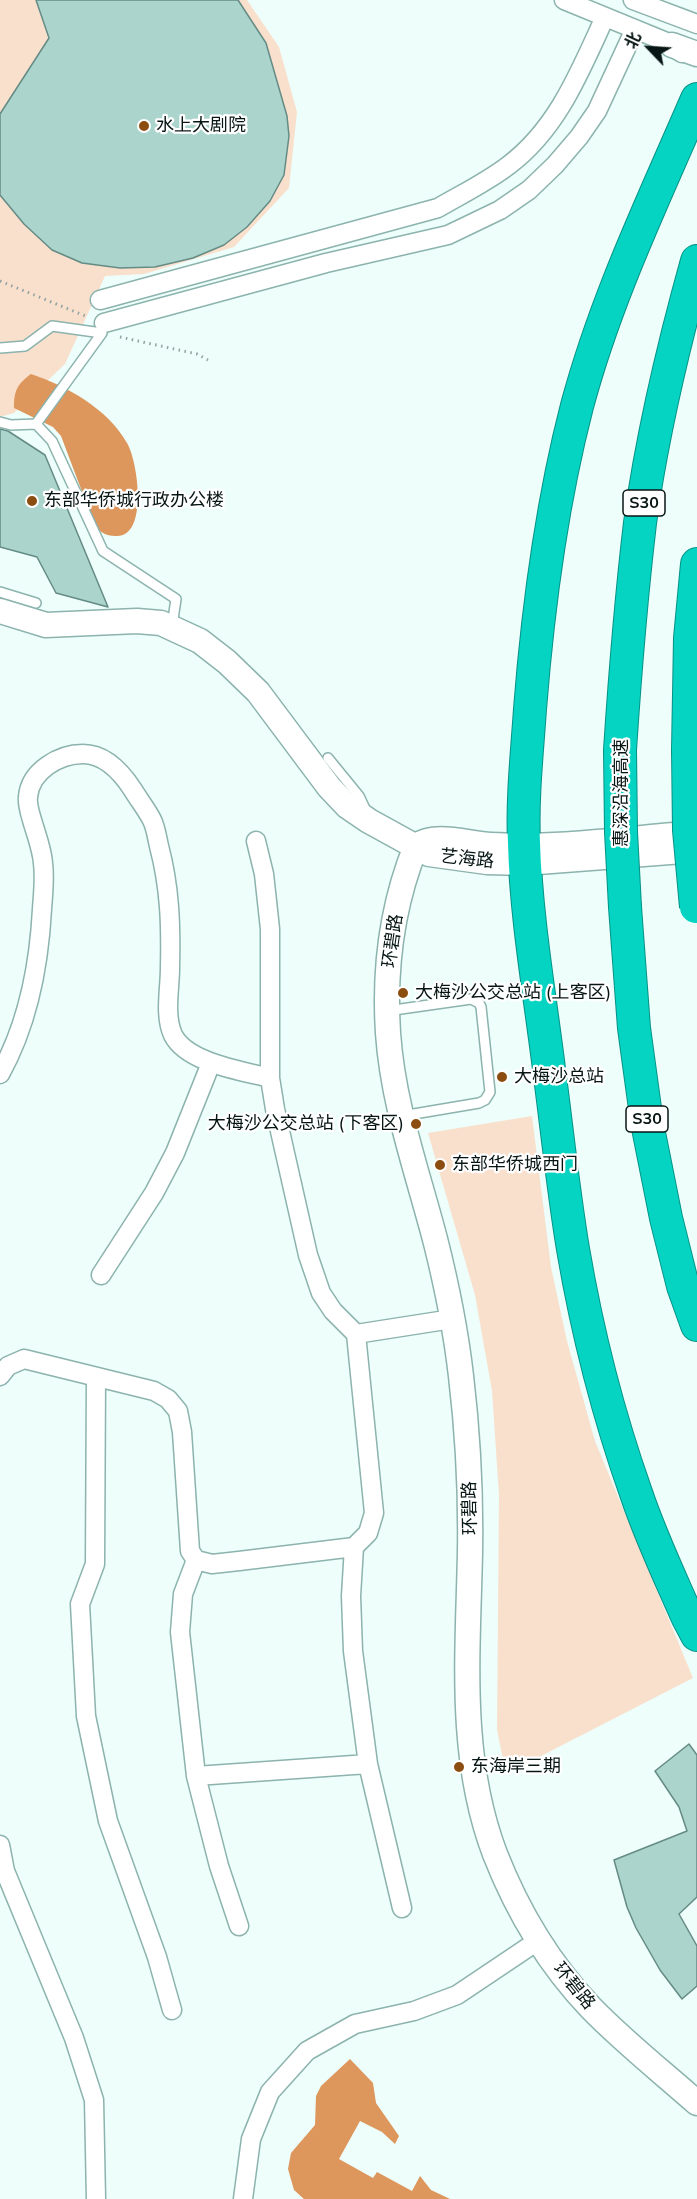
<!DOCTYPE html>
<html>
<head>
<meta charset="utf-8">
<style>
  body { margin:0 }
  #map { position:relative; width:697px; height:2199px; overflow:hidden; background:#edfefb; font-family:Mulish,"Noto Sans SC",sans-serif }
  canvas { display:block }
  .north { position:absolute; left:619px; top:18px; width:60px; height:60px; -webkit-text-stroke:4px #fff; paint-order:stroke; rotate:295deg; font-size:16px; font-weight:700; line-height:24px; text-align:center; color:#071614 }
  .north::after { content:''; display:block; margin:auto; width:21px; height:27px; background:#071614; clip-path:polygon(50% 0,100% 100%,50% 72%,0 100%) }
</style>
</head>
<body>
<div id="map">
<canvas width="697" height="2199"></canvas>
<div class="north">北</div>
</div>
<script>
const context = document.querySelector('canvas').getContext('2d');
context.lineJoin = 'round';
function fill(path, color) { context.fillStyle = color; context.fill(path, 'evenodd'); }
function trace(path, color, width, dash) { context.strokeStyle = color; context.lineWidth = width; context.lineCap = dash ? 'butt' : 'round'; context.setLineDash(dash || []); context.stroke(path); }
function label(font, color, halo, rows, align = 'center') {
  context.font = font + ' Mulish,"Noto Sans SC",sans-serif'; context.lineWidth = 4.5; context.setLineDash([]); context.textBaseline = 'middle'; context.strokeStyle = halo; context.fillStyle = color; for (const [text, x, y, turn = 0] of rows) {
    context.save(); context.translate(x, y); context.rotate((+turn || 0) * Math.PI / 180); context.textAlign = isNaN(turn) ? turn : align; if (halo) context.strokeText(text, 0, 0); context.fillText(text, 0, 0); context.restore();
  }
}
fill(new Path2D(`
  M 0,0 L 247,0 L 279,47 L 297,112 L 289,188 L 234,247 L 144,274 L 105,276 L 65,364 L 14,413 L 0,417 Z
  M 532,1116 L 551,1267 L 567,1341 L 595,1441 L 693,1678 L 506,1774 L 497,1730 L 499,1495 L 492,1391 L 475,1295 L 428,1133 Z`), '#f9e0cd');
fill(new Path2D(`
  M 31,374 C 67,386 108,409 127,443 C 138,461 149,539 115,536 C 106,536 100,532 95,526 L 61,436 L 53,427 L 14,408 C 14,391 17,384 31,374 Z
  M 350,2059 L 373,2083 L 376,2103 L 399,2136 L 395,2144 L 382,2132 L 360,2121 L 339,2159 L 373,2178 L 377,2172 L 412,2191 L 420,2176 L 431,2190 L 450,2199 L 304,2199 L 294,2190 L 288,2169 L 291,2153 L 315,2125 L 316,2096 L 321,2086 Z`), '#dd965b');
const building = new Path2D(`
  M 36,0 L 238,0 L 266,43 L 287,116 L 289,136 L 284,175 L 270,201 L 247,227 L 224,245 L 193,258 L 155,267 L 120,268 L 82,263 L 52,250 L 24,224 L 0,195 L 0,114 L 49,38 Z
  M 0,429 L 8,431 L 45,455 L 108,607 L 56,593 L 37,557 L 0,547 Z
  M 689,1744 L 697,1755 L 697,1897 L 679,1914 L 697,1946 L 697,1986 L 682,1999 L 660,1970 L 636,1928 L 627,1907 L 614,1860 L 687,1831 L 679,1807 L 655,1771 Z`);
fill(building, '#abd4cd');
trace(building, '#658b85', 1.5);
const lane = new Path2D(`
  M 0,348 L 25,346 L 52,326 L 102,333 L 36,424
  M 0,422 L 11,425 L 36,424 L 52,441 L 103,551 L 176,599 L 172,626
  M 0,592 L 36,603
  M 328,758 L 359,796 L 367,813
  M 387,1011 L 471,999 L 479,1003 L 481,1007 L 490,1092 L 485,1100 L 479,1103 L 402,1116`);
const street = new Path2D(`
  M 564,0 L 664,41 L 682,53
  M 633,0 L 697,24
  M 100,300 L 438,208 C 462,194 487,182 509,165 C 558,128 580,71 605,17
  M 104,323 L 326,263 L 448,235 L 500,210 L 529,190 L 555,165 L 579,137 L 597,111 L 635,29
  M 256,841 L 264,874 L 270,929 L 270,1078 L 275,1109 L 308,1255 L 321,1293 L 333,1311 L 356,1334
  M 0,1074 C 28,1024 39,966 42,909 C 43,894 45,879 43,863 C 42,849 36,834 32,820 C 30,813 27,804 28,797 C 30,771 59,754 83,754 C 105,754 122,773 133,790 C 139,800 147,810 152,820 C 156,828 157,838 159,846 C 170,888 171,925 170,968 C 170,989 164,1015 173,1035 C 187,1063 243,1071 270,1078
  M 101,1275 L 154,1193 L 175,1153 L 211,1063
  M 0,1376 L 8,1366 L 24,1359 L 154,1391 L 168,1399 L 178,1411 L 182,1432 L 190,1551 L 196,1560 L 212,1564 L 239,1561 L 354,1547 L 368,1533 L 374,1513 L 356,1334 L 452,1319
  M 96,1378 L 95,1564 L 80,1604 L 86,1716 L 108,1821 L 157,1957 L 172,2010
  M 354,1547 L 351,1596 L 353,1651 L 368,1764 L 402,1908
  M 196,1560 L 183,1594 L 180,1632 L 196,1776 L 219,1866 L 239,1926
  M 196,1776 L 368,1764
  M 0,1845 L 5,1871 L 74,2038 L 94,2100 L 96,2199
  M 243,2199 L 251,2139 L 270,2092 L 307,2051 L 355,2024 L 414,2011 L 457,1995 L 539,1940`);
const secondary = new Path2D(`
  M 672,45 L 697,54
  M 0,611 L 46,625 L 137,621 L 161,623 L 200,641 L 227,662 L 258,692 L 329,787 L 347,806 L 369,821 L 429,854 L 487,862 L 525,863 L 697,850
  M 416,846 C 392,905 384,970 388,1033 C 393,1106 418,1173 436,1243 C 447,1287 456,1332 461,1376 C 468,1435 471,1493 470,1552 C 468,1654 458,1757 495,1854 C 517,1910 549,1964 591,2008 C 624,2042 662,2072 697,2103
  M 416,846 C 436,832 468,844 491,845 C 557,849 631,838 697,833`);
const highway = new Path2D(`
  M 697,99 C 653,201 606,298 577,406 C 551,506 538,607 530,709 C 527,754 522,798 524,843 C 526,917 540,996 549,1069 C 557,1129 563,1189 573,1249 C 587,1331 608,1414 636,1493 C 650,1535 669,1575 687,1616 L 697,1635
  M 620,750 C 625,674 631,599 640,523 C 652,435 673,347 697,261
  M 688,750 L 690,638 L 697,564
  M 625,907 L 634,1028 L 647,1123 L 666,1218 L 683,1286 L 697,1325`);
trace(lane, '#8cb3ad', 12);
trace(street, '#8cb3ad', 21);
trace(secondary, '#8cb3ad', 27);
trace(highway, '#069286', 34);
trace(new Path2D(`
  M 0,281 L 88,317
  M 120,337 L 197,354 L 208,360`), '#92a2a0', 3, [1.5, 4.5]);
trace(lane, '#fff', 9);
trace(street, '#fff', 18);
trace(secondary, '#fff', 24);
trace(highway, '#06d4c3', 32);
const highwayBridge = new Path2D(`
  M 620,750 L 621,832 L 625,907
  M 688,750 L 689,830 L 696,907`);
trace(highwayBridge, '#069286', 34, []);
trace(highwayBridge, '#06d4c3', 32);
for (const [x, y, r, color] of [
  [144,126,6,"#8b4e10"],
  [32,501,6,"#8b4e10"],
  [403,993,6,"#8b4e10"],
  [502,1077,6,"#8b4e10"],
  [416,1124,6,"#8b4e10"],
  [440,1165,6,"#8b4e10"],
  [459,1767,6,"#8b4e10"]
]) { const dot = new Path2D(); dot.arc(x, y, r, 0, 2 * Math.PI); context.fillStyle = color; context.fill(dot); trace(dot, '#fff', 2); }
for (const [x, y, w] of [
  [644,503,42],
  [647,1119,42]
]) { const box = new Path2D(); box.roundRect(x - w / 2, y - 13, w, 26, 4.5); context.fillStyle = '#fff'; context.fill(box); trace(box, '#071614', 1.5); }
label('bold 16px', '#071614', null, [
  ["S30",644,503],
  ["S30",647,1119]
]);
label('18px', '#071614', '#fff', [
  ["水上大剧院",156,126],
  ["东部华侨城行政办公楼",44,501],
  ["大梅沙公交总站 (上客区)",415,993],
  ["大梅沙总站",514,1077],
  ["大梅沙公交总站 (下客区)",404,1124,"right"],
  ["东部华侨城西门",452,1165],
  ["东海岸三期",471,1767]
], 'left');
label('18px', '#071614', '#fff', [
  ["惠深沿海高速",622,793,-90],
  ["艺海路",467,859,6],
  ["环碧路",393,941,-82],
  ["环碧路",470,1508,-91],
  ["环碧路",574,1986,51]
]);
</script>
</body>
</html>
